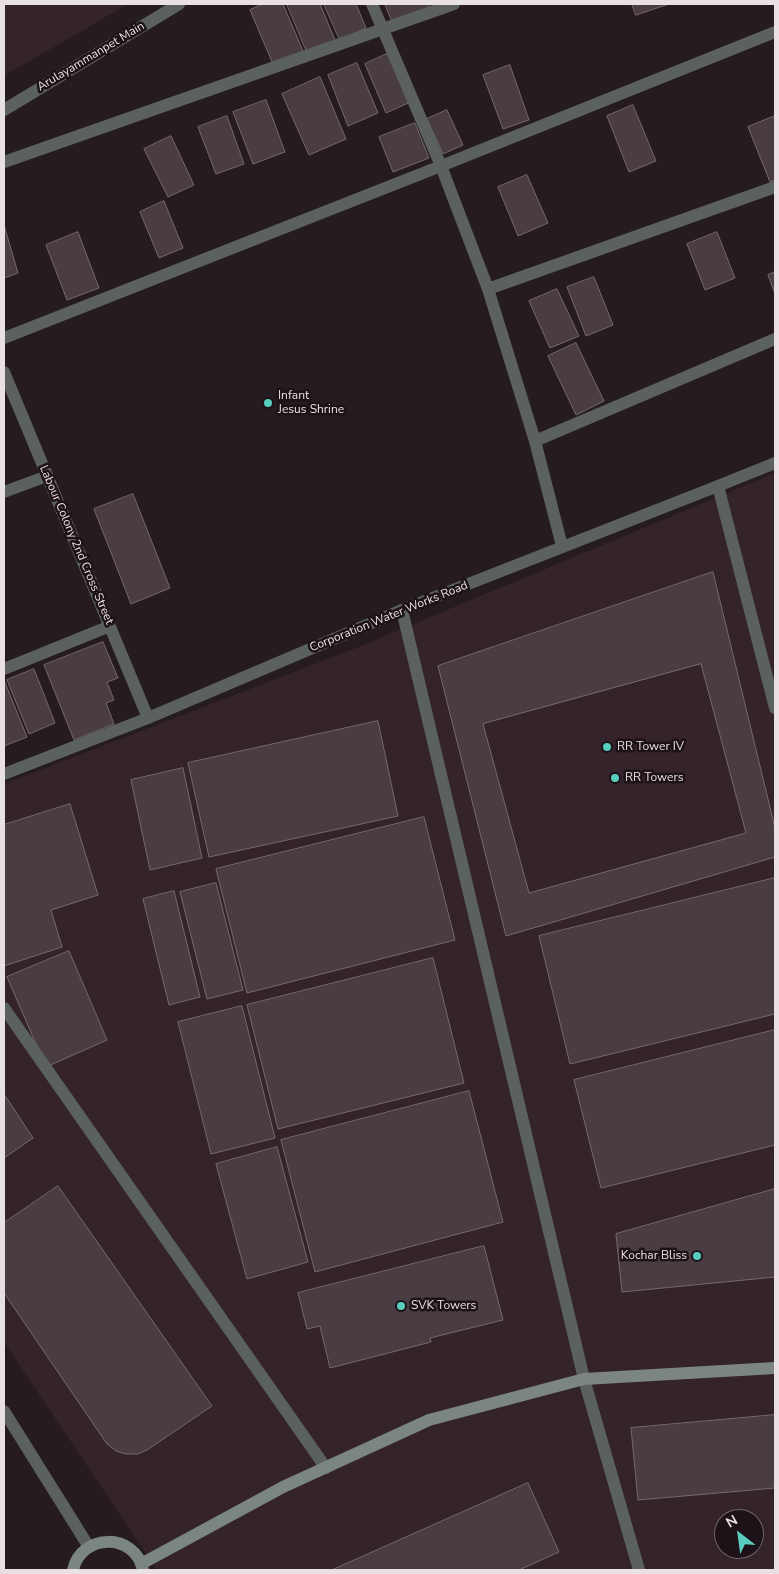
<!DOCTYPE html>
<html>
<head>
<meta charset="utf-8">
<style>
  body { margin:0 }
  #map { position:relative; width:779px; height:1574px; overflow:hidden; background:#261b20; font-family:"Nunito Sans",sans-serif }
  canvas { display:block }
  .frame { position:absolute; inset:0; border:5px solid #e8e0e3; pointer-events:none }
  .north { position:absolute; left:714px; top:1509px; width:50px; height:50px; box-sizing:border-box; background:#1d1217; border:1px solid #6e6469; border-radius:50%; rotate:330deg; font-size:14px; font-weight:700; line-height:20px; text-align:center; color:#e8e0e3 }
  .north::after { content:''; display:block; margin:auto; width:18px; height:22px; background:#59cebf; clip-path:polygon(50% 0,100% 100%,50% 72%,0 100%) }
</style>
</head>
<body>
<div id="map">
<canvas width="779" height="1574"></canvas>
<div class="frame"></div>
<div class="north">N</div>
</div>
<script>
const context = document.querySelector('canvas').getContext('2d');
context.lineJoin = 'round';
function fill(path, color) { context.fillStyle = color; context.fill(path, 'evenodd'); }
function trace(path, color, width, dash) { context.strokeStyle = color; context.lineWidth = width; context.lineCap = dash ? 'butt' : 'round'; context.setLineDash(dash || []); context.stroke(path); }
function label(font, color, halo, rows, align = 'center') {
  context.font = font + ' "Nunito Sans",sans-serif'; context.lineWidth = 5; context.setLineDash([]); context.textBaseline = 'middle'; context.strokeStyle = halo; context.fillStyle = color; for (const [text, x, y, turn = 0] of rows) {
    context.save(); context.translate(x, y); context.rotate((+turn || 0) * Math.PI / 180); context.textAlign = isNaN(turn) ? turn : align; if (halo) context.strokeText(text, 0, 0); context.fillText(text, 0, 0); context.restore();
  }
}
fill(new Path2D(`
  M 4,4 L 128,4 L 4,76 Z
  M 775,473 L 775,1570 L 157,1570 L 4,1342 L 4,784 L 356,648 ZM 724,1519 L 754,1519 L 754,1549 L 724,1549 Z`), '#34232a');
const building = new Path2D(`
  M 263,4 L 283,4 L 303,51 L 273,64 L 250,10 Z
  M 287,4 L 320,4 L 335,40 L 307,52 Z
  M 324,4 L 356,4 L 366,28 L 340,40 Z
  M 385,4 L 429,4 L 430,8 L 393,23 Z
  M 632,4 L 669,4 L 636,15 Z
  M 391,52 L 413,101 L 386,113 L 365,64 Z
  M 357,63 L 378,113 L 348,126 L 328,75 Z
  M 510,65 L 529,120 L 503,129 L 483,75 Z
  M 320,77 L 346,139 L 309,155 L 282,94 Z
  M 266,100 L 285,152 L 253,164 L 233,112 Z
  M 633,105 L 656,161 L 629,172 L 607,116 Z
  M 447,110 L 463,145 L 443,154 L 427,119 Z
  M 227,116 L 244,164 L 216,174 L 198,127 Z
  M 775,116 L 775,180 L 770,182 L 748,127 Z
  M 415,123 L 429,158 L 393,172 L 379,137 Z
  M 171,136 L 194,185 L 168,197 L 144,149 Z
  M 527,175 L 548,223 L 518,236 L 498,187 Z
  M 164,201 L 183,248 L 159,258 L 140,212 Z
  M 4,225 L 18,273 L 4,278 Z
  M 78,232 L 99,288 L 67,300 L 46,245 Z
  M 717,232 L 735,278 L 705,290 L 687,244 Z
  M 775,272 L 775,294 L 768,275 Z
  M 594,277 L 613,325 L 586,336 L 567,287 Z
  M 557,289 L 579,336 L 550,348 L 529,301 Z
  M 576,343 L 604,401 L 576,415 L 548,356 Z
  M 133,494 L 170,588 L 131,604 L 94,509 Z
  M 713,572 L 775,828 L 775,857 L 506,936 L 438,666 Z
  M 103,642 L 118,678 L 107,682 L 114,700 L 106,703 L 114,724 L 74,740 L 44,665 Z
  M 701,664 L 746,833 L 529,893 L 483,724 Z
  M 34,669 L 55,723 L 29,734 L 7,680 Z
  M 4,680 L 27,737 L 4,746 Z
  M 378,721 L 398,816 L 209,857 L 188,763 Z
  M 183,768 L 202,858 L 150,870 L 131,780 Z
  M 70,804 L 98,895 L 51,910 L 62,947 L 4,966 L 4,825 Z
  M 424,817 L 455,940 L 247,993 L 216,869 Z
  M 775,878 L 775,1014 L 570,1064 L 539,936 Z
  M 216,883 L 243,990 L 207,999 L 180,892 Z
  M 174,891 L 200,997 L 169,1005 L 143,899 Z
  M 69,951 L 107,1040 L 46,1067 L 7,977 Z
  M 433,958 L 464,1083 L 278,1129 L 247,1005 Z
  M 242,1006 L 275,1138 L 211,1154 L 178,1022 Z
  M 775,1030 L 775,1145 L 601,1188 L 574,1080 Z
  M 469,1091 L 503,1222 L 315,1272 L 281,1140 Z
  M 4,1094 L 33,1138 L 4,1158 Z
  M 277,1147 L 308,1262 L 247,1279 L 216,1164 Z
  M 58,1186 L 212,1406 L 147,1450 L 138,1454 L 126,1454 L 116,1451 L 107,1444 L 4,1293 L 4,1223 Z
  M 775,1189 L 775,1277 L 622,1292 L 616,1234 Z
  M 484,1246 L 503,1320 L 430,1338 L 431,1342 L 330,1368 L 320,1326 L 307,1329 L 298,1293 Z
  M 775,1415 L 775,1488 L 638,1500 L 631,1428 Z
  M 528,1483 L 559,1552 L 519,1570 L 332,1570 Z`);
fill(building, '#493c42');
trace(building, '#75686e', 1);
trace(new Path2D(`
  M 372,4 L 441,166 L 488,289 L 535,441 L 562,546
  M 4,162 L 454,4
  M 488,289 L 775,187
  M 4,338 L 441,166 L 775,32
  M 4,372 L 148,718
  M 535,441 L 775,339
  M 718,486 L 775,708
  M 4,492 L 47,476
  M 402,610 L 584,1379 L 639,1570
  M 4,669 L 110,626
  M 4,1008 L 326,1468`), '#5a615f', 12);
trace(new Path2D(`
  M 4,110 L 179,4
  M 4,774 L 148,718 L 402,610 L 718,486 L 775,463
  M 4,1411 L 89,1547`), '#5a615f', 12);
trace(new Path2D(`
  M 141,1564 L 283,1487 L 429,1420 L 584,1379 L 775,1368
  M 73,1570 C 81,1533 135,1532 143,1570`), '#7b8684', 12);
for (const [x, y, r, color] of [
  [268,403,5,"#59cebf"],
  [607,747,5,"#59cebf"],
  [615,778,5,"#59cebf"],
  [697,1256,5,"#59cebf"],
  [401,1306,5,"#59cebf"]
]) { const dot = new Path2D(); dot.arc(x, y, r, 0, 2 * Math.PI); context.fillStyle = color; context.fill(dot); trace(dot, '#1d1217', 2); }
label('12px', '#e8e0e3', '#1d1217', [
  ["Arulayammanpet Main",91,57,-31],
  ["Labour Colony 2nd Cross Street",76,545,67],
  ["Corporation Water Works Road",389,617,-22]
]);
label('12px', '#e8e0e3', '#1d1217', [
  ["Infant",278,396],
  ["Jesus Shrine",278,410],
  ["RR Tower IV",617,747],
  ["RR Towers",625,778],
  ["Kochar Bliss",687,1256,"right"],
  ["SVK Towers",411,1306]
], 'left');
</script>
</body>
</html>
